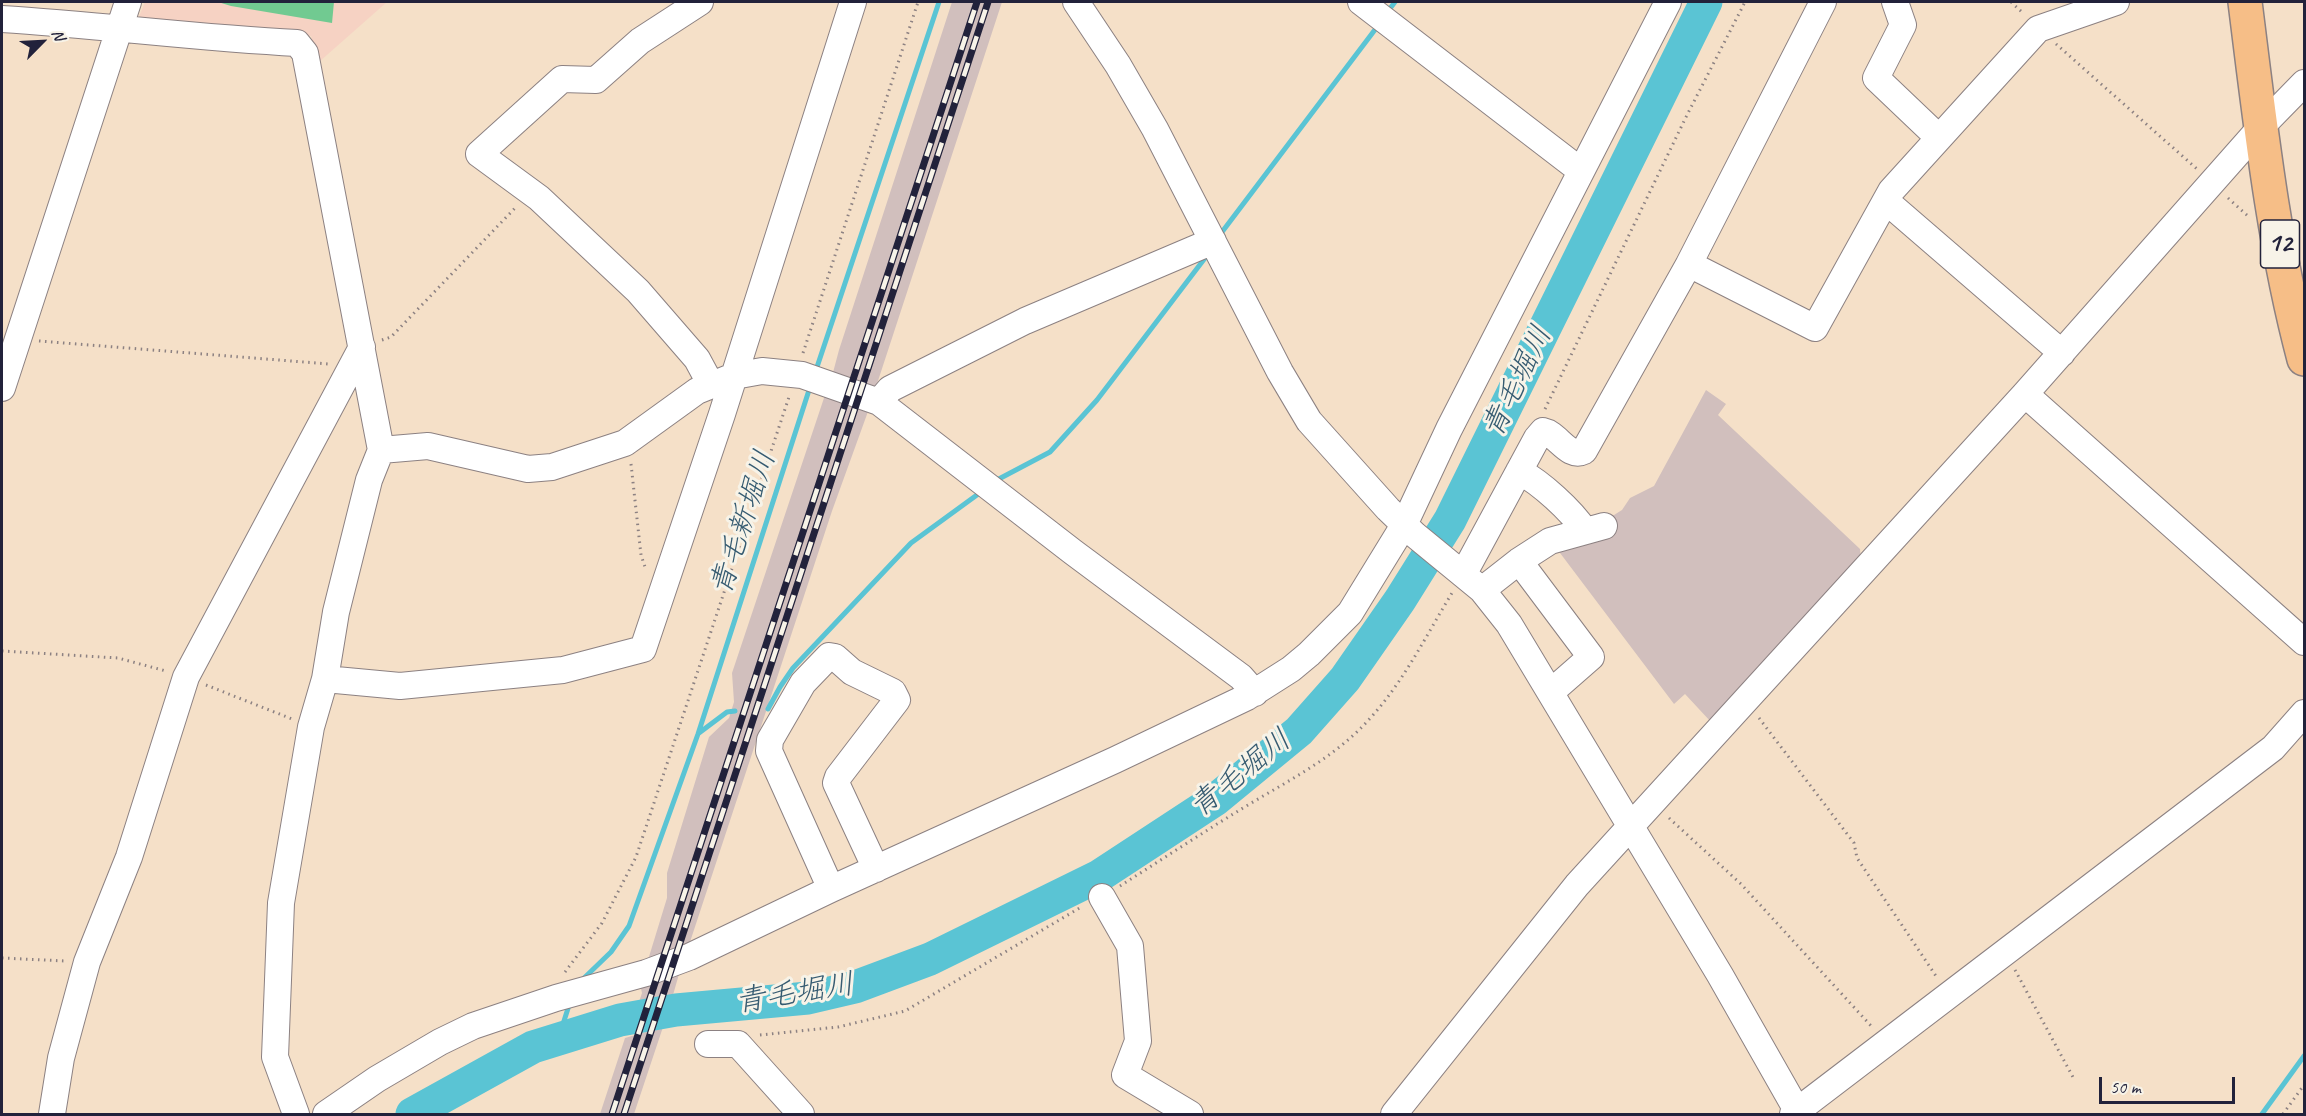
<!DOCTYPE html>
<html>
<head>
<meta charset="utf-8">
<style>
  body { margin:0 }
  #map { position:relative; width:2306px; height:1116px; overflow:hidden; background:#f5e0c8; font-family:Caveat,sans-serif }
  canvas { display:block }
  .frame { position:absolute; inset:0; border:3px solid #22223b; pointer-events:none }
  .north { position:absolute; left:12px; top:12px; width:60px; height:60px; -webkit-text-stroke:4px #f7f3e8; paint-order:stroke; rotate:66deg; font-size:16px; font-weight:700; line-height:24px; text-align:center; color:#22223b }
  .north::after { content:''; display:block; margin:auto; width:21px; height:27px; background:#22223b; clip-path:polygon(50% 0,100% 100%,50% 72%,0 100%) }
  .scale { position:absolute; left:2099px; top:1077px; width:136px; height:27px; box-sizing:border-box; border:3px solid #22223b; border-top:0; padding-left:8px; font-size:18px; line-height:21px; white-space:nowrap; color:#22223b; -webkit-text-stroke:4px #f7f3e8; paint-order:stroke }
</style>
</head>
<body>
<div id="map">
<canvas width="2306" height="1116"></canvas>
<div class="frame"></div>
<div class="north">N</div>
<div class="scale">50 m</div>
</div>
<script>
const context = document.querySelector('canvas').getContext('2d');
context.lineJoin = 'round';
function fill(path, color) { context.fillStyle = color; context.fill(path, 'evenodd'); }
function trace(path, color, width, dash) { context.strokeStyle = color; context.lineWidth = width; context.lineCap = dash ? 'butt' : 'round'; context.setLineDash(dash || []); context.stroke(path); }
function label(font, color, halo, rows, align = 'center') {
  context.font = font + ' Caveat,"Klee One",sans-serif'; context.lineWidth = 6; context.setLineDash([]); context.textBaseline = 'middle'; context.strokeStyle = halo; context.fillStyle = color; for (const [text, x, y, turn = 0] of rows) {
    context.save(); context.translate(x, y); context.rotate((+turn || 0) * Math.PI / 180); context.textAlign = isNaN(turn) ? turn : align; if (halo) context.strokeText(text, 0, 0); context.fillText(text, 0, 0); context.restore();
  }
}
fill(new Path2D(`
  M 145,2 L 387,2 L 319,62 L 311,36 L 136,24 Z`), '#f6d2c3');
fill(new Path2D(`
  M 952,2 L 1002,2 L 875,390 L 831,380 L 839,350 Z
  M 827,389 L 870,406 L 832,511 L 689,945 L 648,960 L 667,898 L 667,873 L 709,737 L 729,718 L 734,702 L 732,673 Z
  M 1706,390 L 1726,404 L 1718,415 L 1860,549 L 1861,560 L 1711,722 L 1685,694 L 1674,704 L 1554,545 L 1606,520 L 1622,510 L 1630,498 L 1654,486 Z
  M 681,967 L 673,995 L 638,1005 L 642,993 L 640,984 Z
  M 663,1027 L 634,1114 L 600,1114 L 625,1038 Z`), '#d1bfbd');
fill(new Path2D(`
  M 218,2 L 334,2 L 332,23 L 231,6 Z`), '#71ca91');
trace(new Path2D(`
  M 1388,11 L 1395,2
  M 1222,232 L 1377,27
  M 815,373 L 939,2
  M 995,481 L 1050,452 L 1097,400 L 1205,258
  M 768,709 L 780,687 L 793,668 L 911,543 L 981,492
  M 699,733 L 727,712 L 735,711
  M 581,981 L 611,952 L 629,926 L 698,734 L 811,384
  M 558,1040 L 570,1002
  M 2262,1114 L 2304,1056`), '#5ac4d4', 5);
trace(new Path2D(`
  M 412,1114 L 533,1047 L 620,1020 L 676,1010 L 808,998 L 855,987 L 930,959 L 1099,876 L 1215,800 L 1299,731 L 1345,679 L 1400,600 L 1450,520 L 1706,2`), '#5ac4d4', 33);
const minor = new Path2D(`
  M 700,2 L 640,41 L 596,80 L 562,79 L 479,154 L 539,198 L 638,291 L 697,359 L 711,385
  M 1076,2 L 1118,65 L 1155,129 L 1280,372 L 1309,421 L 1388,509 L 1415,535 L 1482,590 L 1509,624 L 1720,975 L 1799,1114
  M 1361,2 L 1581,171
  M 1895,2 L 1903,25 L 1876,78 L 1939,138
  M 2,19 C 100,25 198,38 297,43 L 305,53 L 381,450 L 369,480 L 336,612 L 325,679 L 311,727 L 281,903 L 275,1057 L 296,1114
  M 1886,201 L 2062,353
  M 1689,264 L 1815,328 L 1891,191 L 2038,29 L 2116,2
  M 2,388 L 128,2
  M 2025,394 L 2304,642
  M 879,402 L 890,389 L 1025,321 L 1213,241
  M 381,450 L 428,446 L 528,469 L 552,467 L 625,443 L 697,391 L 734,376 L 762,371 L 802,375 L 879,402 L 1073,552 L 1241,677 L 1255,693
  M 1519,471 C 1541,483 1571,510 1585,531
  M 1519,561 L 1591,657 L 1551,692
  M 1464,573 L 1537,438 L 1543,431 C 1558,434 1568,459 1584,451 L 1689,264 L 1823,2
  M 1482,590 L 1519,561 L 1550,541 L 1604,526
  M 325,679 L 400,686 L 563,670 L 643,649 L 722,414 L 853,2
  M 831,889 L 769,751 L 770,740 L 803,683 L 829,656 L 835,657 L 852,672 L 893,692 L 897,700 L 838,777 L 836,783 L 876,869
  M 1102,897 L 1130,946 L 1138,1041 L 1125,1075 L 1190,1114
  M 708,1044 L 738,1044 L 801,1114
  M 52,1114 L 61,1058 L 87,962 L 129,857 L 186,677 L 362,347
  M 326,1114 L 377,1079 L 440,1042 L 473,1026 L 556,998 L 646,973 L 689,957 L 831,889 L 1115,760 L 1247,697 L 1291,669 L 1309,654 L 1350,613 L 1404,525 L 1449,429 L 1668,2
  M 1394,1114 L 1577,885 L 2025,394 L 2261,127 L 2304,83
  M 1793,1114 L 2273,748 L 2304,713`);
const major = new Path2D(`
  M 2245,2 C 2260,121 2273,243 2304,359`);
trace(minor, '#8c8182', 28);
trace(major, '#8c8182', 36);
trace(new Path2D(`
  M 2011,2 L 2023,13
  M 2056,44 L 2197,169
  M 2228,198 L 2248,216
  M 382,340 L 391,337 L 517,206
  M 39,341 L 329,364
  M 803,353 L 918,2
  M 1545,409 L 1686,117 L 1745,2
  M 631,464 L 641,555 L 646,570
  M 2,651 L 118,658 L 166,671
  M 206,685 L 292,719
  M 1759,718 L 1854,843 L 1857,858 L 1938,979
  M 1669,818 L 1741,884 L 1873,1028
  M 1120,886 C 1161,860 1202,833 1243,808 C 1289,780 1337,757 1373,715 C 1405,679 1427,634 1452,593
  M 2,958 L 65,961
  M 2015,970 L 2074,1079
  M 565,972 L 602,923 L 636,857 L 790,394
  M 760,1035 L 838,1027 L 905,1011 L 1083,906
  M 2283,1114 L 2304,1085`), '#8c8182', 3, [1.5, 4.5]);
trace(minor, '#fff', 26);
trace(major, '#f6be87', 33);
const rail = new Path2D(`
  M 612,1114 L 977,2
  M 624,1114 L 988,2`);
trace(rail, '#22223b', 7);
trace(rail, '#f7f3e8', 4.5, [14]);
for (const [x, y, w] of [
  [2280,244,39]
]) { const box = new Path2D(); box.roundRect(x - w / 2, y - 24, w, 48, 4.5); context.fillStyle = '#f7f3e8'; context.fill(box); trace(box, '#22223b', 1.5); }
label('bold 27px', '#22223b', null, [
  ["12",2280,244]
]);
label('italic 30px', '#365b71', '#f7f3e8', [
  ["青毛堀川",1518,382,-64],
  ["青毛新堀川",744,523,-72],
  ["青毛堀川",1241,774,-39],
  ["青毛堀川",795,994,-9]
]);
</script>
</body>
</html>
